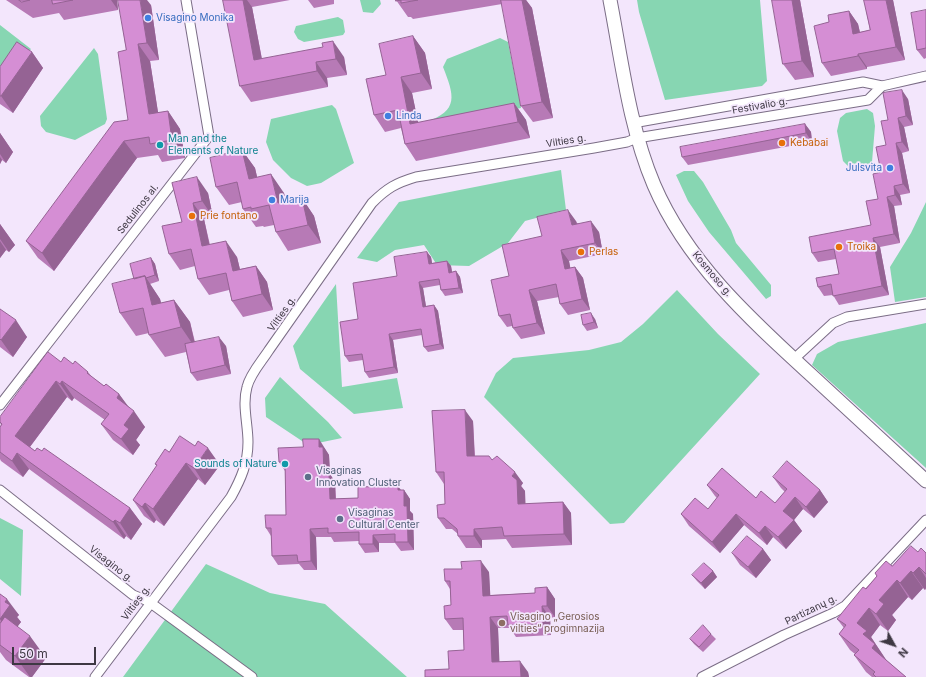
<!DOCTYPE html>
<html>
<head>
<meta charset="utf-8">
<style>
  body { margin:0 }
  #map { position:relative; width:926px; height:677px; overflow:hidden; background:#f3e6fc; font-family:Inter,sans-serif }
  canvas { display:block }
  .north { position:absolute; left:874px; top:625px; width:40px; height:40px; -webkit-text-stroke:3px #f3e6fc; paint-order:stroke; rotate:130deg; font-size:11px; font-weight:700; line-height:16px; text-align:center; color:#3e3843 }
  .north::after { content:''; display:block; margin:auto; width:14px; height:18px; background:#3e3843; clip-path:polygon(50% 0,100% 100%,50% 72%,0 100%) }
  .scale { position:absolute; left:12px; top:647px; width:84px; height:18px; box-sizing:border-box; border:2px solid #3e3843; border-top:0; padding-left:5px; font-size:12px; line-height:14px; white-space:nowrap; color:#3e3843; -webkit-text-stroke:3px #f3e6fc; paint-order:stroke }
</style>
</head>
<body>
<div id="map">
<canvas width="926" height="677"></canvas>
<div class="north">N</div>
<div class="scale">50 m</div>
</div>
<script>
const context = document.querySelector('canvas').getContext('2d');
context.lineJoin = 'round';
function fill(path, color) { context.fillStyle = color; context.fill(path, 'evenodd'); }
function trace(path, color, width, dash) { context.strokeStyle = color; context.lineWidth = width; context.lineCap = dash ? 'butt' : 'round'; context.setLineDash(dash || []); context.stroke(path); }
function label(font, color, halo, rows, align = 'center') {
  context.font = font + ' Inter,sans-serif'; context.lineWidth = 3.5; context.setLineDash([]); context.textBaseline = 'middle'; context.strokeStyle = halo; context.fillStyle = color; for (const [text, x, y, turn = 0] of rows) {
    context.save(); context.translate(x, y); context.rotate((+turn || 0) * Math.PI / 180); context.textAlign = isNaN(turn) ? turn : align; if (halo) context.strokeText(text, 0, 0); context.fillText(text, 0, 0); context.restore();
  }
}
fill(new Path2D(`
  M 360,0 L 380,0 L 381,4 L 373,13 L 363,12 Z
  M 637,0 L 760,0 L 767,81 L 762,86 L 665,100 L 639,12 Z
  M 338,17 L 343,20 L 345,32 L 343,35 L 304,42 L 298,39 L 294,32 L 296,26 Z
  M 0,25 L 31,49 L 0,85 Z
  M 500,38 L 508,42 L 521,108 L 423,130 L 425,122 C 460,111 454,95 443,67 L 447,59 Z
  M 94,48 L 98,54 L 107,119 L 105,124 L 75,140 L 46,132 L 41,126 L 40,116 Z
  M 332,105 L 336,109 L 354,163 L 321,183 L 307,186 L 291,178 L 273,160 L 266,142 L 271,119 Z
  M 867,109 L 873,113 L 875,126 L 872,162 L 867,169 L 860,172 L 852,170 L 843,161 L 837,131 L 840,118 L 846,113 Z
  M 561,170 L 566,210 L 525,221 L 508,243 L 469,266 L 437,265 L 424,245 L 395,250 L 377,262 L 357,258 L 399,202 Z
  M 684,171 L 694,171 L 703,182 L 731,230 L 736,243 L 771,285 L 771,296 L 766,299 L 709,232 L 688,201 L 676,175 Z
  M 926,202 L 926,297 L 895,302 L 890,267 L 911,233 Z
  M 336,284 L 342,387 L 397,378 L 403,408 L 354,414 L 300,369 L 293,346 Z
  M 677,290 L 718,334 L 760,374 L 624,523 L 610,524 L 484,397 L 496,373 L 513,358 L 589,350 L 621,342 L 643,324 Z
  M 926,323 L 926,468 L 812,365 L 817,354 L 838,342 Z
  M 280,377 L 328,422 L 342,438 L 308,445 L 266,417 L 265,398 Z
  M 0,518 L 23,530 L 21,596 L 0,579 Z
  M 206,564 L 270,593 L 325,604 L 407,677 L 123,677 Z`), '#87d6b2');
const street = new Path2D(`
  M 633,123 L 863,82 L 882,86 L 926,76
  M 794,359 L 833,323 L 847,317 L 926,304
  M 0,405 L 209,136 L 186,0
  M 0,490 L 133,595 L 148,601 L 252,677
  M 95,677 L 231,497 C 241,479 248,463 248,442 C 248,424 242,405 247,387 C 250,374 262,361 269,350 L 372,203 C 387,188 396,183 416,177 L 594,148 L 627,142 L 637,138 L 868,100 L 882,86
  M 702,677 L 784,635 L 833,613 L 845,606 L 926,520`);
const secondary = new Path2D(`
  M 610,0 C 622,62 629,126 654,185 C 687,262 750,319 810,374 C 849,410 887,445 926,481`);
trace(street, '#7b6d86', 11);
trace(secondary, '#7b6d86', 15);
trace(street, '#fff', 9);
trace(secondary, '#fff', 13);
fill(new Path2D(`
  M 6,0 L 117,0 L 118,10 L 64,20 L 59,13 L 33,18 Z
  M 223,0 L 290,0 L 252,7 L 262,59 L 344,57 L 347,75 L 327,78 L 328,87 L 251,102 L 240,86 Z
  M 308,0 L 334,0 L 334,4 L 314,8 Z
  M 396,0 L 526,0 L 532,8 L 553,118 L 533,122 L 521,106 L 502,4 L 413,19 L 411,17 L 408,17 Z
  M 772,0 L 800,0 L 814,77 L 795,80 L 783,64 Z
  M 864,0 L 893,0 L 905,60 L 867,67 L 867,69 L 831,76 L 822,63 L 829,22 L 849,11 L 858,24 L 860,32 L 870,30 Z
  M 151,5 L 159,60 L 150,61 L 158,113 L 168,111 L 180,129 L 185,158 L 162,162 L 158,155 L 137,158 L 54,271 L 38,258 L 26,241 L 128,120 L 126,50 Z
  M 926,10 L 926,58 L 924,59 L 917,50 Z
  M 413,36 L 425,53 L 432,89 L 412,93 L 418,123 L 514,103 L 526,120 L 530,138 L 416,161 L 405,144 L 401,128 L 385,132 L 374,115 L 386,75 Z
  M 32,52 L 43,68 L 13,113 L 0,104 L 0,67 Z
  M 908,99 L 913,125 L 904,127 L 909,151 L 902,153 L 910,193 L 900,195 L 902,205 L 894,206 L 900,243 L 880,247 L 889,295 L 839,305 L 833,295 L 824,296 L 818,287 L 839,274 L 836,259 L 818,262 L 812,253 L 871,225 L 878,199 L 881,172 L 886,145 L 888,120 Z
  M 805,124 L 811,132 L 812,142 L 688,165 L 682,157 Z
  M 0,133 L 13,152 L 6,163 L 2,160 L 0,164 Z
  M 242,150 L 255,168 L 257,177 L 284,193 L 286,201 L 302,198 L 314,216 L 321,243 L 288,251 L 276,232 L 274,225 L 264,227 L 263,226 L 256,227 L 243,209 L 242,202 L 229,205 L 216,187 Z
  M 172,183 L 208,193 L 213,217 L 204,219 L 210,245 L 237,257 L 240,269 L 256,266 L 267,282 L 273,310 L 243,317 L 232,301 L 229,290 L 209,295 L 198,279 L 195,266 L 180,270 L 169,254 L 182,222 Z
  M 576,221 L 577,223 L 599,232 L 603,254 L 569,261 L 570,268 L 575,267 L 583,278 L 590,310 L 568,315 L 560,304 L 559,297 L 537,301 L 545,334 L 521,339 L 513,328 L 512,326 L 507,327 L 499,316 L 509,276 L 542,236 Z
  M 0,224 L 15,245 L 9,252 L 6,250 L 0,258 Z
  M 427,252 L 431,257 L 432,263 L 447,261 L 451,266 L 452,272 L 456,271 L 460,277 L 463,293 L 445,296 L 441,290 L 440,285 L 423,288 L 426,306 L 434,305 L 438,311 L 444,349 L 428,352 L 424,347 L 422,335 L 393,340 L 398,373 L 369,378 L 365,372 L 363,360 L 349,362 L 345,356 L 358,319 L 397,276 Z
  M 151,258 L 155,264 L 159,281 L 150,284 L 160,299 L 161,303 L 174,300 L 190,322 L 195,342 L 226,346 L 231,374 L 197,381 L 191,373 L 186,352 L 165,357 L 149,335 L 149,333 L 136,336 L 120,313 L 134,279 Z
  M 0,309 L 27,337 L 13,357 L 0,347 Z
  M 595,319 L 598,328 L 587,331 L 583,325 Z
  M 61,362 L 73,364 L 88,372 L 92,377 L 104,386 L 119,394 L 128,407 L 145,427 L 136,440 L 140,445 L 133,455 L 113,440 L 101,424 L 105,420 L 74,398 L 72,401 L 67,397 L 30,447 L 35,451 L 130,508 L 142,524 L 131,540 L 126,536 L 124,539 L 29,469 L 23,477 L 1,461 L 0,459 L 0,427 L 1,425 L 0,423 L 0,417 Z
  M 473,421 L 475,456 L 492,460 L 523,483 L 521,486 L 525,491 L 525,504 L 563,502 L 571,513 L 572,545 L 512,548 L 506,539 L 482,540 L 482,548 L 466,548 L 458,536 L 458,534 L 452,529 L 446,529 L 438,518 L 445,504 L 444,484 L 436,472 Z
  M 303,447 L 325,448 L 325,449 L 329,455 L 330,474 L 335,482 L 336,499 L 358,498 L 404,490 L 410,499 L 410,511 L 413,514 L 414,550 L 401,551 L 395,543 L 379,543 L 379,552 L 365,553 L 359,544 L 359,541 L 334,542 L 331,537 L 316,537 L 317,570 L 304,570 L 299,564 L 278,565 L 272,556 L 271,536 L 266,528 L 286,515 L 285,471 L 279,462 Z
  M 169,452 L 220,465 L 205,485 L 198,479 L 164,526 L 156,520 L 154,523 L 144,516 L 133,500 L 157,466 L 155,464 Z
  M 773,477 L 820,490 L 828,502 L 814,518 L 803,509 L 794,520 L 802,531 L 786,549 L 773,537 L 767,545 L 744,525 L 720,553 L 689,526 L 681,514 L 708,509 L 717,498 L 715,496 L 707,485 L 775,503 L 785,492 L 781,488 Z
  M 763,549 L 771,560 L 756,578 L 740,565 L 732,553 Z
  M 918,552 L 926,553 L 926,588 L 925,590 L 923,588 L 912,600 L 908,597 L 892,615 L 896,620 L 888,631 L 880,625 L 871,637 L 886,660 L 906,677 L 872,677 L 866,672 L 854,655 L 855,654 L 850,650 L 839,634 L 844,628 L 837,619 L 877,576 L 875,573 L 892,566 Z
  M 713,571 L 717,577 L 705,589 L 697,581 L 692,575 Z
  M 489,572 L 490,595 L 535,593 L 547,587 L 555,599 L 555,617 L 550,618 L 551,635 L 516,637 L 510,628 L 498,628 L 499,662 L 528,672 L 529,677 L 425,677 L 449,669 L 464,650 L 463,630 L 453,630 L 445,619 L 451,605 L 450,589 L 445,581 Z
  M 0,594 L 19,615 L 17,617 L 21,622 L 17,627 L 46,658 L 32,677 L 29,677 L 6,660 L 0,652 Z
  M 711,634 L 716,639 L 703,652 L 694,644 L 690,639 Z`), '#b77ab6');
fill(new Path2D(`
  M 111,0 L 117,0 L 118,10 Z
  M 140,0 L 147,0 L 151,5 L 159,60 L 147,43 Z
  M 243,0 L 247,0 L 252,7 L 265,76 L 254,60 Z
  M 522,0 L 526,0 L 532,8 L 553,118 L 542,102 Z
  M 792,0 L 800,0 L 814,77 L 802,61 Z
  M 886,0 L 893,0 L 905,60 L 896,47 Z
  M 849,11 L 858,24 L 863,47 L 853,34 Z
  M 413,36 L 425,53 L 432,89 L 421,73 Z
  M 333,41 L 344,57 L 347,75 L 336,59 Z
  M 138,44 L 150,61 L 161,131 L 149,114 Z
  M 32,52 L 43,68 L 13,113 L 1,96 Z
  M 858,54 L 867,67 L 867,69 L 858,56 Z
  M 316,62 L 327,78 L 328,87 L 317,71 Z
  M 401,77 L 412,93 L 422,140 L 410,124 Z
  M 902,90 L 908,99 L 913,125 L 906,116 Z
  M 514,103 L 526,120 L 530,138 L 518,122 Z
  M 168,111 L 180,129 L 185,158 L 172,140 Z
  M 898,118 L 904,127 L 909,151 L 902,142 Z
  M 805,124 L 811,132 L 812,142 L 806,133 Z
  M 0,133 L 13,152 L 6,163 L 0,154 Z
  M 124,141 L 137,158 L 54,271 L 42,253 Z
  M 896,143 L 902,153 L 910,193 L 903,184 Z
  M 242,150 L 255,168 L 262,198 L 249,179 Z
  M 0,157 L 2,160 L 0,164 Z
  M 271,174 L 284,193 L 290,221 L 278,203 Z
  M 197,177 L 208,193 L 213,217 L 202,201 Z
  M 894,186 L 900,195 L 902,205 L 895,195 Z
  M 887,197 L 894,206 L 900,243 L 894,234 Z
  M 302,198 L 314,216 L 321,243 L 308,225 Z
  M 193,203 L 204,219 L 213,262 L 202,246 Z
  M 568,210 L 576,221 L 580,236 L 572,225 Z
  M 591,221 L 599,232 L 603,254 L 595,243 Z
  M 0,224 L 15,245 L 9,252 L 0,239 Z
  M 873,238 L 880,247 L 889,295 L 882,286 Z
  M 0,241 L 6,250 L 0,258 Z
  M 226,241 L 237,257 L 244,287 L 233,271 Z
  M 561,250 L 569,261 L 573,281 L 565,269 Z
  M 427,252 L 431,257 L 433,269 L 429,264 Z
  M 151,258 L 155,264 L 159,281 L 155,275 Z
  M 447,261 L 451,266 L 453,278 L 449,273 Z
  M 256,266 L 267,282 L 273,310 L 262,294 Z
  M 575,267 L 583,278 L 590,310 L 582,299 Z
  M 456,271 L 460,277 L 463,293 L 459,288 Z
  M 145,276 L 160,299 L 168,328 L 152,305 Z
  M 419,282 L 423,288 L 427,313 L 423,307 Z
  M 529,290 L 537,301 L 545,334 L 537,323 Z
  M 174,300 L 190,322 L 196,349 L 181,327 Z
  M 434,305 L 438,311 L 444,349 L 440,344 Z
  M 591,313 L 595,319 L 598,328 L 594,322 Z
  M 16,320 L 27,337 L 13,357 L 1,340 Z
  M 389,334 L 393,340 L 398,373 L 394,367 Z
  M 219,337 L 226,346 L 231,374 L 225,365 Z
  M 56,381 L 67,397 L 26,452 L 15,436 Z
  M 62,381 L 74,398 L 72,401 L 60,384 Z
  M 119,394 L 131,410 L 117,398 Z
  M 465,410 L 473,421 L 475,467 L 467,456 Z
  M 134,411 L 145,427 L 136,440 L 140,445 L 133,455 L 121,439 L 124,425 Z
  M 319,439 L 329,455 L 330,474 L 335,482 L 336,508 L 330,499 L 324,474 L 319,447 Z
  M 208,448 L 220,465 L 205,485 L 194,468 Z
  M 17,453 L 29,469 L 23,477 L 12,461 Z
  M 186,463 L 198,479 L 164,526 L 153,509 Z
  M 515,472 L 523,483 L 521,486 L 525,491 L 526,515 L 518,504 L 512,476 Z
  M 398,486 L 404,494 L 404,490 L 410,499 L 410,511 L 413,514 L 414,550 L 408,542 L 404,506 L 398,490 Z
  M 820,490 L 828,502 L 814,518 L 806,507 Z
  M 795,497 L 803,509 L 794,520 L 802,531 L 786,549 L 778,537 L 783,511 Z
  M 563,502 L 571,513 L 572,545 L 564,534 Z
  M 145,503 L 156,520 L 154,523 L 142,507 Z
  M 130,508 L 142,524 L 131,540 L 120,523 Z
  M 736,514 L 744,525 L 720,553 L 712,542 Z
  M 115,520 L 126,536 L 124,539 L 113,522 Z
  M 765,526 L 773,537 L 767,545 L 759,533 Z
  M 310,529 L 316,537 L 317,570 L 311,561 Z
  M 474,529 L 482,540 L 482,548 L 474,536 Z
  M 373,535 L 379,543 L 379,552 L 373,544 Z
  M 763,549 L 771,560 L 756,578 L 748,567 Z
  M 481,561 L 489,572 L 491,607 L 483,596 Z
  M 919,567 L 926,578 L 926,588 L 925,590 L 913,573 Z
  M 713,571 L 717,577 L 705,589 L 701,583 Z
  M 911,571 L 923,588 L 912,600 L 900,583 Z
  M 897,580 L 908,597 L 892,615 L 896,620 L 888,631 L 876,614 L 879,600 Z
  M 547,587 L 555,599 L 555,617 L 547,606 Z
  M 7,599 L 19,615 L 17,617 L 21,622 L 11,635 L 0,619 L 5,602 Z
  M 542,606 L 550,618 L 551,635 L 543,624 Z
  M 869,608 L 880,625 L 871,637 L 887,661 L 884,664 L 863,634 L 857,623 Z
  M 490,617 L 498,628 L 500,674 L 492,662 Z
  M 30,636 L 46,658 L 32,677 L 30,677 L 15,656 Z
  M 520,661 L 528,672 L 529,677 L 521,677 Z`), '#956394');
const building = new Path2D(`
  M 19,0 L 30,0 L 22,2 Z
  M 52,0 L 73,0 L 53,4 Z
  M 118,0 L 140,0 L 147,43 L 138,44 L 149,114 L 168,111 L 172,140 L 150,144 L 149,137 L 124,141 L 42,253 L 26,241 L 114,122 L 128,120 L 118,52 L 126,50 Z
  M 223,0 L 243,0 L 254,60 L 323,47 L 322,43 L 333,41 L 336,59 L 316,62 L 317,71 L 240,86 Z
  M 396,0 L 418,0 L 401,3 L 401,0 L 396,1 Z
  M 501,0 L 522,0 L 542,102 L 521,106 Z
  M 772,0 L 792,0 L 802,61 L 783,64 Z
  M 864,0 L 886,0 L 896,47 L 858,54 L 858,56 L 822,63 L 814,26 L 829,22 L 828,15 L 849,11 L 853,34 L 870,30 Z
  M 926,10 L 926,48 L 917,50 L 911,13 Z
  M 413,36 L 421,73 L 401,77 L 410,124 L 514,103 L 518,122 L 405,144 L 398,110 L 374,115 L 366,79 L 386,75 L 379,44 Z
  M 17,42 L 32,52 L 1,96 L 0,96 L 0,67 Z
  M 902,90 L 906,116 L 898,118 L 902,142 L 896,143 L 903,184 L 894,186 L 895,195 L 887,197 L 894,234 L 873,238 L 882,286 L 833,296 L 831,284 L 818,287 L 816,278 L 839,274 L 834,249 L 812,253 L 809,237 L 871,225 L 866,201 L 878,199 L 873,174 L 881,172 L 876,147 L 886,145 L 881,121 L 888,120 L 883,93 Z
  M 805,124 L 806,133 L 682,157 L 680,147 Z
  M 242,150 L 249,179 L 271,174 L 278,203 L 302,198 L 308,225 L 276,232 L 269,205 L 251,209 L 251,207 L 243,209 L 237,182 L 216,187 L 210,158 Z
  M 197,177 L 202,201 L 193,203 L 202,246 L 226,241 L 233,271 L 256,266 L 262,294 L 232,301 L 226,273 L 198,279 L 191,249 L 169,254 L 162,226 L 182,222 L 172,183 Z
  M 568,210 L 572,225 L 591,221 L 595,243 L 561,250 L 565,269 L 575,267 L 582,299 L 560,304 L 556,284 L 529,290 L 537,323 L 513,328 L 510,314 L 499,316 L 491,280 L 509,276 L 502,245 L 542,236 L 537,217 Z
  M 427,252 L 429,264 L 447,261 L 449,273 L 456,271 L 459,288 L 441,290 L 439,279 L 419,282 L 423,307 L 434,305 L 440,344 L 424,347 L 421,329 L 389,334 L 394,367 L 365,372 L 362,354 L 345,356 L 340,322 L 358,319 L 353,283 L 397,276 L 394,257 Z
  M 151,258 L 155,275 L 146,278 L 145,276 L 134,279 L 130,264 Z
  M 145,276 L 152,305 L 174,300 L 181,327 L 149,335 L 143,308 L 120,313 L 112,284 Z
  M 0,309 L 16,320 L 1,340 L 0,339 Z
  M 591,313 L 594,322 L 583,325 L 581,315 Z
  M 219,337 L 225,365 L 191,373 L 185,344 Z
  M 48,352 L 61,362 L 64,357 L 73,364 L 75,361 L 88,372 L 87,373 L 104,386 L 106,384 L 119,394 L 117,398 L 134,411 L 124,425 L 129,429 L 121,439 L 101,424 L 109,414 L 62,381 L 60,384 L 56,381 L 15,436 L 35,451 L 37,448 L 42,451 L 44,448 L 130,508 L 120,523 L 115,520 L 113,522 L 17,453 L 12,461 L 0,452 L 0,427 L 2,424 L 0,422 L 0,417 Z
  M 465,410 L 467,456 L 489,456 L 492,460 L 497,456 L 515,472 L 512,476 L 517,480 L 518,504 L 563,502 L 564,534 L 504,536 L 502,527 L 474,529 L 474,536 L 458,536 L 457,529 L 444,518 L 438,518 L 437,505 L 445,504 L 444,472 L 436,472 L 432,411 Z
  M 180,436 L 195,446 L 198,441 L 208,448 L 194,468 L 186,463 L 153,509 L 145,503 L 142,507 L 133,500 L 157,465 L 155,464 L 165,449 L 169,452 Z
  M 303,439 L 319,439 L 319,447 L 323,447 L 324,474 L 329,474 L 330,499 L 358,498 L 358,487 L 398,486 L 398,490 L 404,490 L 404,506 L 407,506 L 408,542 L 395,542 L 395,534 L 373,535 L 373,544 L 359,544 L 359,532 L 328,533 L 328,528 L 310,529 L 311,561 L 298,562 L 297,555 L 272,556 L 271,528 L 266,528 L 265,515 L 286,515 L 285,462 L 279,462 L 278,448 L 303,447 Z
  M 787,461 L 820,490 L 806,507 L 795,497 L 783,511 L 794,520 L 778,537 L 765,526 L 759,533 L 736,514 L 712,542 L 681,514 L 695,498 L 708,509 L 719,495 L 707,485 L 722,468 L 756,498 L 761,491 L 775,503 L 787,489 L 773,477 Z
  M 747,536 L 763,549 L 748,567 L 732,553 Z
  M 911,546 L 918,552 L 921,548 L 926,553 L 926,574 L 919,567 L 913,573 L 911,571 L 900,583 L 897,580 L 879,600 L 884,604 L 876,614 L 869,608 L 857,623 L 867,631 L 863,634 L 875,644 L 872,648 L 906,677 L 876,677 L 873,674 L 875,672 L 854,655 L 859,650 L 839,634 L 846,625 L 837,619 L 863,587 L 866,589 L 877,576 L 875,573 L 886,561 L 892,566 Z
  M 481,561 L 483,596 L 535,593 L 535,588 L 547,587 L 547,606 L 542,606 L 543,624 L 508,625 L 507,616 L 490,617 L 492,662 L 520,661 L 521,677 L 425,677 L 425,670 L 449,669 L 448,651 L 464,650 L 463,618 L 445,619 L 444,606 L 451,605 L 450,581 L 445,581 L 444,569 L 462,569 L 461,562 Z
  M 704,563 L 713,571 L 701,583 L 692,575 Z
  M 0,594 L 7,599 L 5,602 L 10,605 L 0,619 Z
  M 5,617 L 30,636 L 15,656 L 0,645 L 0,624 Z
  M 703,625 L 711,634 L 699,647 L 690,639 Z`);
fill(building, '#d58ed4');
trace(building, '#956394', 1);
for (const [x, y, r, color] of [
  [148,18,4,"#3f7fe0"],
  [388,116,4,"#3f7fe0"],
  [782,143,4,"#e8710a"],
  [160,145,4,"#0f9aa8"],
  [890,168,4,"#3f7fe0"],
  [272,200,4,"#3f7fe0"],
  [192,216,4,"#e8710a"],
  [839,247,4,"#e8710a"],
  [581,252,4,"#e8710a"],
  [285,464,4,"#0f9aa8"],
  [308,477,4,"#5c6f8a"],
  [340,519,4,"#5c6f8a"],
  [502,623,4,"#8d6e63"]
]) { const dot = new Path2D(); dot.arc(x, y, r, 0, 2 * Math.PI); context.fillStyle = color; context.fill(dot); trace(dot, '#f3e6fc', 1.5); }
label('10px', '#366cbe', '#f3e6fc', [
  ["Visagino Monika",156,18],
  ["Linda",396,116],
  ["Julsvita",882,168,"right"],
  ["Marija",280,200]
], 'left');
label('10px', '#3e3843', '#f3e6fc', [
  ["Festivalio g.",760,106,-10],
  ["Vilties g.",566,141,-9],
  ["Sedulinos al.",138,209,-52],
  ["Kosmoso g.",712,274,50],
  ["Vilties g.",282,314,-55],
  ["Visagino g.",111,564,38],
  ["Vilties g.",136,603,-53],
  ["Partizanų g.",811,610,-26]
]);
label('10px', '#0d838f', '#f3e6fc', [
  ["Man and the",168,139],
  ["Elements of Nature",168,151],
  ["Sounds of Nature",277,464,"right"]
], 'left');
label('10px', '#c56008', '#f3e6fc', [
  ["Kebabai",790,143],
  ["Prie fontano",200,216],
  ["Troika",847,247],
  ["Perlas",589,252]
], 'left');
label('10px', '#4e5e75', '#f3e6fc', [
  ["Visaginas",316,471],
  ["Innovation Cluster",316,483],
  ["Visaginas",348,513],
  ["Cultural Center",348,525]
], 'left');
label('10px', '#785e54', '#f3e6fc', [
  ["Visagino „Gerosios",510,617],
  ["vilties“ progimnazija",510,629]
], 'left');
</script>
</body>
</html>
